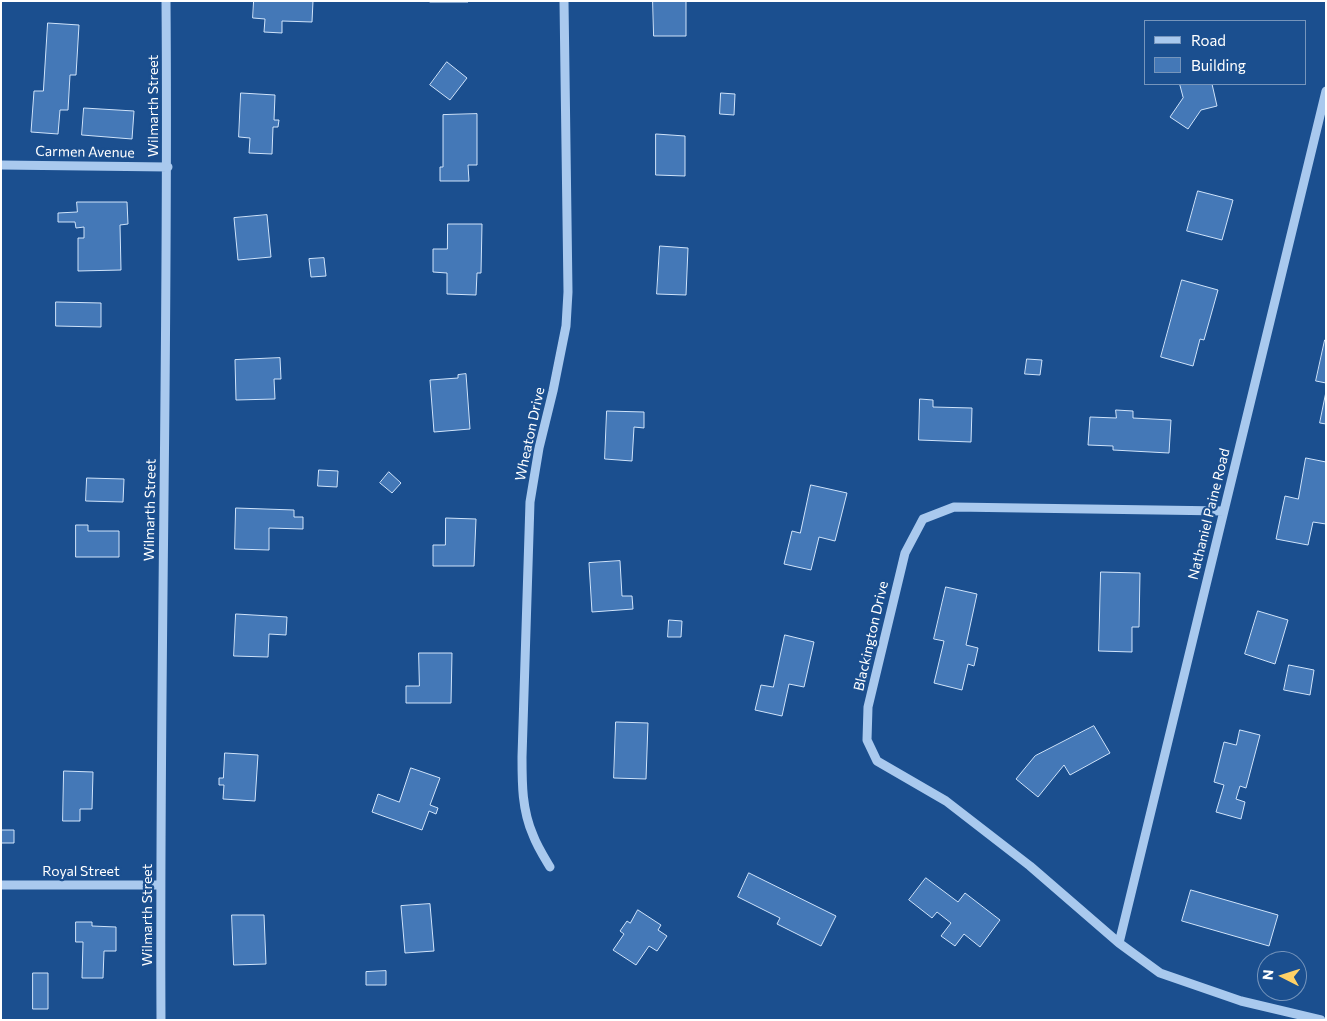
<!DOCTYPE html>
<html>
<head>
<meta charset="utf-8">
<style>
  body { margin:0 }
  #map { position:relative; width:1327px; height:1021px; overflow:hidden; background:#1b4f8f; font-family:Commissioner,sans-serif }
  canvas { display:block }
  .frame { position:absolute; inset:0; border:2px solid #fff; pointer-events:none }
  .legend { position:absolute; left:1144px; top:20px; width:162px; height:65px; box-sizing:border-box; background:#1b4f8f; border:1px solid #7695bc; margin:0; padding:6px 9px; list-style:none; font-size:15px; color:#fff }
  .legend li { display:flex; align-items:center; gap:10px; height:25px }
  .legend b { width:25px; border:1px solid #7695bc }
  .north { position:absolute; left:1257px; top:951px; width:50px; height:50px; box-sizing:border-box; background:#1b4f8f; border:1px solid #7695bc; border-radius:50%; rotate:275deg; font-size:14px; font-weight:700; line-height:20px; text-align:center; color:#fff }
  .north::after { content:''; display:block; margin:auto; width:18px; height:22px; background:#ffd166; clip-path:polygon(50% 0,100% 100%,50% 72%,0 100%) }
</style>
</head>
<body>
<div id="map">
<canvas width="1327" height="1021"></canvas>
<div class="frame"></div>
<ul class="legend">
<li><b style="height:6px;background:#a9c9ee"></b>Road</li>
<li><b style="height:14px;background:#4478b7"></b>Building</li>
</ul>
<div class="north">N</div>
</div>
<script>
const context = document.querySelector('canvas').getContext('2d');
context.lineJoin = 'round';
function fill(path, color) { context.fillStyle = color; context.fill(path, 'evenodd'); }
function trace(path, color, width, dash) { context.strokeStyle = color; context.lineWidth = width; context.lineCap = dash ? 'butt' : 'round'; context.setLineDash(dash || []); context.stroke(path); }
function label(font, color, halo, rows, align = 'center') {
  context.font = font + ' Commissioner,sans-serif'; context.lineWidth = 4.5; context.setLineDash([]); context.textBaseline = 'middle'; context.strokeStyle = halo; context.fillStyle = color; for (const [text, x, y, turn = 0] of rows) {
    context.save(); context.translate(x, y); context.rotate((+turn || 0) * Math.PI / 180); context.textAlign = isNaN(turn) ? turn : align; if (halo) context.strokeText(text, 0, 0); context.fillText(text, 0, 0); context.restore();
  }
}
const building = new Path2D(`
  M 254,1 L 313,1 L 312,22 L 282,21 L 282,33 L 264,32 L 265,19 L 253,18 Z
  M 430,1 L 468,1 L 468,2 L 430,2 Z
  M 653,1 L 686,1 L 686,36 L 654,36 Z
  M 48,23 L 79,25 L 76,75 L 70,75 L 68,110 L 60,110 L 58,134 L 31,132 L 34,91 L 43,91 Z
  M 447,62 L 467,78 L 450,100 L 430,85 Z
  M 1180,84 L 1212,84 L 1217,106 L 1201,110 L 1188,129 L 1170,117 L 1183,98 Z
  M 241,93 L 275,95 L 274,120 L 279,120 L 278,127 L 273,127 L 272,154 L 249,153 L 250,138 L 239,137 Z
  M 721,93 L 735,94 L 734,115 L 720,114 Z
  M 84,108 L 134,111 L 132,139 L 82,135 Z
  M 477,114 L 477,165 L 468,165 L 469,181 L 440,181 L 440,167 L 443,167 L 443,115 Z
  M 656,134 L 685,136 L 685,176 L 656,175 Z
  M 1198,191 L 1233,200 L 1222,240 L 1187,231 Z
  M 77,202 L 127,202 L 128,224 L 120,225 L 121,270 L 78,271 L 78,238 L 84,238 L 84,227 L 76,228 L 75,222 L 58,222 L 58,213 L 77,212 Z
  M 267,215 L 271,257 L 238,260 L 234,218 Z
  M 448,224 L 482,224 L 481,273 L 477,273 L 476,295 L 447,294 L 447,273 L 433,272 L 433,249 L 447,249 Z
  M 660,246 L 688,248 L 686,295 L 657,294 Z
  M 324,258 L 326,276 L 311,277 L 309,259 Z
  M 1182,280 L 1218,290 L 1204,340 L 1200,339 L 1193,366 L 1161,357 Z
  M 56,302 L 101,303 L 101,327 L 56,326 Z
  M 1325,340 L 1326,340 L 1326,383 L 1316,381 Z
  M 280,358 L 281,379 L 274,379 L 275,399 L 236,400 L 235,360 Z
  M 1027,359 L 1042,360 L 1040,375 L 1025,374 Z
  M 466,374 L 470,429 L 434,432 L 430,380 L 458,378 L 458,375 Z
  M 1326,392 L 1326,424 L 1320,423 Z
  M 920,399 L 933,400 L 933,407 L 972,408 L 971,442 L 919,440 Z
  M 1116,410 L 1133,411 L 1133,418 L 1171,420 L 1169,453 L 1113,450 L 1113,446 L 1088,445 L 1090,417 L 1116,418 Z
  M 607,411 L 644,412 L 644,428 L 634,427 L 632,461 L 605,459 Z
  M 1306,458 L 1326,462 L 1326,524 L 1313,522 L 1308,545 L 1276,539 L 1285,496 L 1298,499 Z
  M 319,470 L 338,471 L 337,487 L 318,486 Z
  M 389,472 L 401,483 L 392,493 L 380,483 Z
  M 87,478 L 124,479 L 123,502 L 86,501 Z
  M 811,485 L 847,493 L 835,541 L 819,537 L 811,570 L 784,564 L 792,531 L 800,533 Z
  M 236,508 L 294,510 L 294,517 L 303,517 L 303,529 L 269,528 L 269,550 L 235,549 Z
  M 446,518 L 476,519 L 474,566 L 433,566 L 433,545 L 445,545 Z
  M 76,525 L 88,525 L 88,531 L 119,531 L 119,557 L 76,557 Z
  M 620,561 L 622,596 L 632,596 L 633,609 L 592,612 L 589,563 Z
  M 1101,572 L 1140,573 L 1139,627 L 1132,627 L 1132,652 L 1099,651 Z
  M 946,587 L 977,594 L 966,645 L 978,648 L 974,666 L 968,664 L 962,690 L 934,683 L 944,641 L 934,639 Z
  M 1258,611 L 1288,620 L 1275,664 L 1245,654 Z
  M 236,614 L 287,617 L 286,635 L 269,634 L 268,657 L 234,656 Z
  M 669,620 L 682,621 L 681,637 L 668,637 Z
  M 785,635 L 814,642 L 804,687 L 789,684 L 782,716 L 755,710 L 761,685 L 773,687 Z
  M 419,653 L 452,653 L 451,703 L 406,703 L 406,686 L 419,686 Z
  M 1289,665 L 1314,670 L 1310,695 L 1284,690 Z
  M 616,722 L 648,723 L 646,779 L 614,778 Z
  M 1094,726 L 1110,753 L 1070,775 L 1064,765 L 1038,797 L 1016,779 L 1035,756 Z
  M 1240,730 L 1260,735 L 1246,788 L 1240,786 L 1236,799 L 1245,802 L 1241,819 L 1216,812 L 1224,785 L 1214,782 L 1224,742 L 1236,745 Z
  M 225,753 L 258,755 L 255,801 L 223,799 L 224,785 L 219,785 L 219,778 L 223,778 Z
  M 411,768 L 440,778 L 430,805 L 438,808 L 436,814 L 429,811 L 422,830 L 372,812 L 378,794 L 399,802 Z
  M 64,771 L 93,772 L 92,809 L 80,809 L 80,821 L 63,821 Z
  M 1,830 L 14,830 L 14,843 L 1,843 Z
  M 749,873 L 836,916 L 821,946 L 777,924 L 780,918 L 738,897 Z
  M 926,878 L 958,902 L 965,893 L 1000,920 L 980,947 L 964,934 L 955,946 L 941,936 L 951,923 L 937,912 L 932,918 L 909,900 Z
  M 1191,890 L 1278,915 L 1269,946 L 1182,921 Z
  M 430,904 L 434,951 L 405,953 L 401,906 Z
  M 638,910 L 661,925 L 658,930 L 667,936 L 657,951 L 649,946 L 636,965 L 613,950 L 624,934 L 620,931 L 627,921 L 630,923 Z
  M 232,915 L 264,915 L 266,964 L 234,965 Z
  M 76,922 L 92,922 L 92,926 L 116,927 L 116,951 L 104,951 L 103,978 L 82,978 L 83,942 L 76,942 Z
  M 386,971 L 386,985 L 366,985 L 366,972 Z
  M 33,973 L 48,973 L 48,1009 L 33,1009 Z`);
fill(building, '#4478b7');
trace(building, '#cfe3fa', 1);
trace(new Path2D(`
  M 1,165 L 168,167
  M 1224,511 L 954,507 L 923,519 L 905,553 L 868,707 L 867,740 L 877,761 L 946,801 L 1030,866 L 1119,943 L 1160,973 L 1241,1001 L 1321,1020
  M 550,867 C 544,857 537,846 533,835 C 522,810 522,784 522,757 L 530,502 L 539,448 L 553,391 L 566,326 L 568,292 L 564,1
  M 1,885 L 160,885
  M 1119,943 L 1326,91
  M 161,1020 C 159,680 169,341 166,1`), '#a9c9ee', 9);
label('14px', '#fff', '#1b4f8f', [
  ["Wilmarth Street",153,106,-90],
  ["Carmen Avenue",85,152,1],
  ["Wheaton Drive",530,434,-78],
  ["Wilmarth Street",150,510,-89],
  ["Nathaniel Paine Road",1209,514,-76],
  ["Blackington Drive",871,636,-77],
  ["Royal Street",81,871],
  ["Wilmarth Street",147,915,-90]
]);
</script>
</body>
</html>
